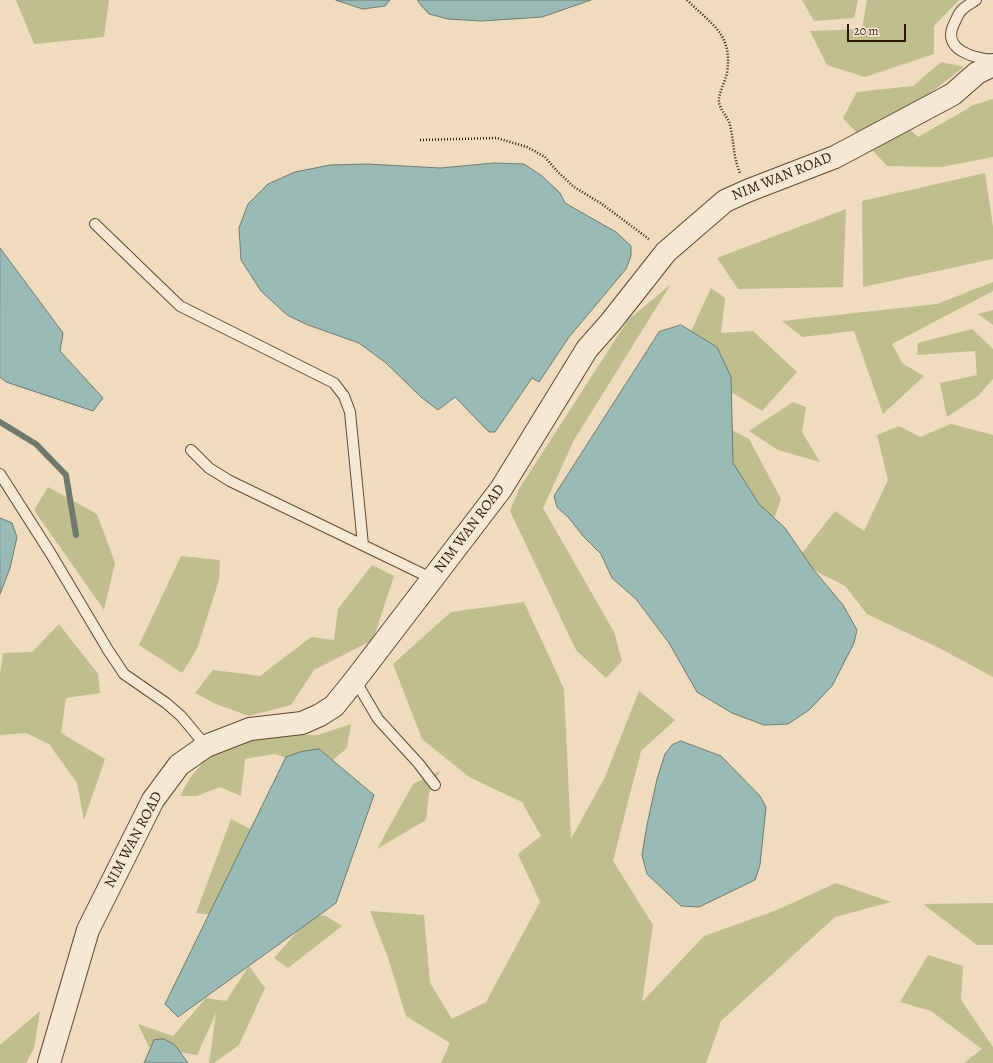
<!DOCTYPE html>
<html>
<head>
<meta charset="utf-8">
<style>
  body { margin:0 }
  #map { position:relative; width:993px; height:1063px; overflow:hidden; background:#efdbbd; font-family:Alegreya,serif }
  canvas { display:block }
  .scale { position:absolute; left:847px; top:24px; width:59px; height:18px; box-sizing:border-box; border:2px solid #2f1802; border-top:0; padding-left:5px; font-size:12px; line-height:14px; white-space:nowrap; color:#2f1802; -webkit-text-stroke:3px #f5e8d4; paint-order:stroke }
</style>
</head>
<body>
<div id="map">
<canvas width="993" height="1063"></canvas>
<div class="scale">20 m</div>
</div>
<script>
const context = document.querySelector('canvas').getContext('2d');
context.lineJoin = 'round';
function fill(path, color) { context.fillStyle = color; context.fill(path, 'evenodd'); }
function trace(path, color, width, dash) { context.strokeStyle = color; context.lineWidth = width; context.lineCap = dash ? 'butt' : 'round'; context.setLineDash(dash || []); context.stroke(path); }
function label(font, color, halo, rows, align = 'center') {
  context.font = font + ' Alegreya,serif'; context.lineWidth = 3; context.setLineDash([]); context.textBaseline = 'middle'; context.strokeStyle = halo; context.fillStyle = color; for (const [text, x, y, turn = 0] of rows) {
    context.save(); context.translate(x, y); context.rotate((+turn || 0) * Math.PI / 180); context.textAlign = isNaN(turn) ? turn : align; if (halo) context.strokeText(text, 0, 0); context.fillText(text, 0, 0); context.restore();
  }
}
fill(new Path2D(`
  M 16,0 L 109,0 L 104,37 L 34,44 Z
  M 802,0 L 858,0 L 854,18 L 814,21 Z
  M 867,0 L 959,0 L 934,26 L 934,54 L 865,77 L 827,65 L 810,31 L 862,29 Z
  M 941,62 L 964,67 L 897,118 L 918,137 L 967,109 L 970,106 L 993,99 L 993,157 L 942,167 L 887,166 L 843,118 L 857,92 L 913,86 Z
  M 985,173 L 993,227 L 993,259 L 863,287 L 862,201 Z
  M 846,209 L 843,287 L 738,289 L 717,258 Z
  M 993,282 L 993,291 L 892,344 L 902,363 L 924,376 L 883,414 L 854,331 L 802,337 L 782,321 L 937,304 Z
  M 671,284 L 574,440 L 543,508 L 614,632 L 622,661 L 606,678 L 576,650 L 510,511 L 519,489 L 628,320 Z
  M 711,288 L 725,298 L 721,333 L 753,331 L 797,372 L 762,411 L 720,385 L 687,340 Z
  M 993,310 L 993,325 L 978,314 Z
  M 972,329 L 993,349 L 993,379 L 978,396 L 947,417 L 940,383 L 977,375 L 975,351 L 917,355 L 918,343 Z
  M 793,402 L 806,407 L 802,432 L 820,462 L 778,450 L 749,431 Z
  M 718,423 L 749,439 L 781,499 L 770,529 L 722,487 Z
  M 951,424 L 993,435 L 993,677 L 941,649 L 867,614 L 845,586 L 796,561 L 835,511 L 864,531 L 888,480 L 877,435 L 899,426 L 920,437 Z
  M 48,487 L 97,514 L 115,563 L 104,610 L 34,510 Z
  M 181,556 L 220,560 L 219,580 L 197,649 L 182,673 L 139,645 Z
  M 372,565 L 394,576 L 373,640 L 314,670 L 291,705 L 249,716 L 216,704 L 195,693 L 213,670 L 260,676 L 311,637 L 334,640 L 338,609 Z
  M 524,602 L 564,689 L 571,839 L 605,777 L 639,691 L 675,720 L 641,751 L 613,861 L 653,925 L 642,1002 L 704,936 L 777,910 L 836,883 L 891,902 L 835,917 L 721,1021 L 706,1063 L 441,1063 L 450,1043 L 406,1016 L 387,955 L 370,911 L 424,915 L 430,983 L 452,1019 L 486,1002 L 540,902 L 518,854 L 541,836 L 522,802 L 469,777 L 422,739 L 393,664 L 451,612 Z
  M 59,624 L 98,674 L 100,693 L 66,698 L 61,733 L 105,759 L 84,820 L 77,783 L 49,744 L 26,733 L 0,735 L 0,675 L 3,653 L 32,652 Z
  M 351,724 L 347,748 L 321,770 L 275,754 L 245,759 L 241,796 L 220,787 L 197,796 L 180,796 L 190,778 L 227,734 L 318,735 Z
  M 440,771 L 429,793 L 426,820 L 377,849 L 413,784 Z
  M 231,819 L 254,831 L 212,915 L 196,913 Z
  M 993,903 L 993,945 L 977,945 L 923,904 Z
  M 313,914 L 326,916 L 342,926 L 288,968 L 274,958 Z
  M 928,955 L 963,966 L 961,1000 L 993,1047 L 993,1063 L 964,1063 L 982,1049 L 931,1011 L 900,1002 Z
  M 249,966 L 265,988 L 239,1045 L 214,1063 L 209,1063 L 216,1013 L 197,1055 L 149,1047 L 138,1024 L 173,1036 L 206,998 L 226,1001 Z
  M 40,1011 L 34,1048 L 26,1063 L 0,1063 L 0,1045 Z`), '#bebe8e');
const water = new Path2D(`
  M 336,0 L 390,0 L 385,6 L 363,9 Z
  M 418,0 L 591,0 L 542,17 L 482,21 L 448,19 L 429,14 L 419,3 Z
  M 494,163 L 524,164 L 542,176 L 560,193 L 565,203 L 616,232 L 631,246 L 631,256 L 626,269 L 569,337 L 539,382 L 532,378 L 495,432 L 489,432 L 455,397 L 438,410 L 421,397 L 386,363 L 359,343 L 308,325 L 287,315 L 261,291 L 241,260 L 239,228 L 248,204 L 268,184 L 295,172 L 330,165 L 368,164 L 440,168 Z
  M 0,248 L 63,333 L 60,351 L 103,398 L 93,411 L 6,382 L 0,377 Z
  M 681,325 L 717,347 L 731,377 L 733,463 L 759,504 L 785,528 L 813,569 L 843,605 L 857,630 L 854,643 L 832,686 L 809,710 L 788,724 L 764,725 L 732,713 L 697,692 L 669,643 L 636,599 L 612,578 L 601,554 L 584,537 L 568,517 L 557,507 L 554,496 L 659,332 Z
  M 0,518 L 12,523 L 17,537 L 10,568 L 0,594 Z
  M 681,741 L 721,756 L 760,796 L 766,807 L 760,865 L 755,880 L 699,907 L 681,906 L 647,874 L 642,855 L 647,825 L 657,779 L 665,754 L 672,745 Z
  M 319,749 L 374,795 L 336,903 L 178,1017 L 165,1004 L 286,757 L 300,752 Z
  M 164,1039 L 175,1045 L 188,1063 L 144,1063 L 154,1040 Z`);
fill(water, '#9abbb5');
trace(water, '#6f7a6d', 1);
trace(new Path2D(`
  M 0,422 L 36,444 L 66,475 L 76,535`), '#6f7a6d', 6);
const service = new Path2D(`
  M 976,0 C 972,3 965,6 961,11 C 958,14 956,20 954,24 C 941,50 974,58 993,60
  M 95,224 L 180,306 L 334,383 L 344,396 L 350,412 L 363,545
  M 191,450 L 209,468 L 230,481 L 433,579
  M 0,474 L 51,554 L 108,650 L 124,674 L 166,703 L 181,716 L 206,746
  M 355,680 L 378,719 L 419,764 L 435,785`);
const tertiary = new Path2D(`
  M 49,1063 L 88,930 L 153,800 L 179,765 L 206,746 L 250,729 L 302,723 L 320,715 L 334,706 L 355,680 L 501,489 L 587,349 L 610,323 L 666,252 L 725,201 L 747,191 L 835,157 L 942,100 L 953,94 L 977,73 L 993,65`);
trace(service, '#5f4931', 12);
trace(tertiary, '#5f4931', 24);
trace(new Path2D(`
  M 687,0 C 712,25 733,34 727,73 C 725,83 718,93 719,103 C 721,111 728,117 730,125 C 734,141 733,157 740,173
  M 420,140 L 497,138 L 527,147 L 545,157 L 557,171 L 574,187 L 602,204 L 650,240`), '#2f1802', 2.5, [1, 2]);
trace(service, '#f5e8d4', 10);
trace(tertiary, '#f5e8d4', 22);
label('15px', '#2f1802', '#f5e8d4', [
  ["NIM WAN ROAD",782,177,-22],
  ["NIM WAN ROAD",470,529,-53],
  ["NIM WAN ROAD",134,840,-62]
]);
</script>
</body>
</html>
